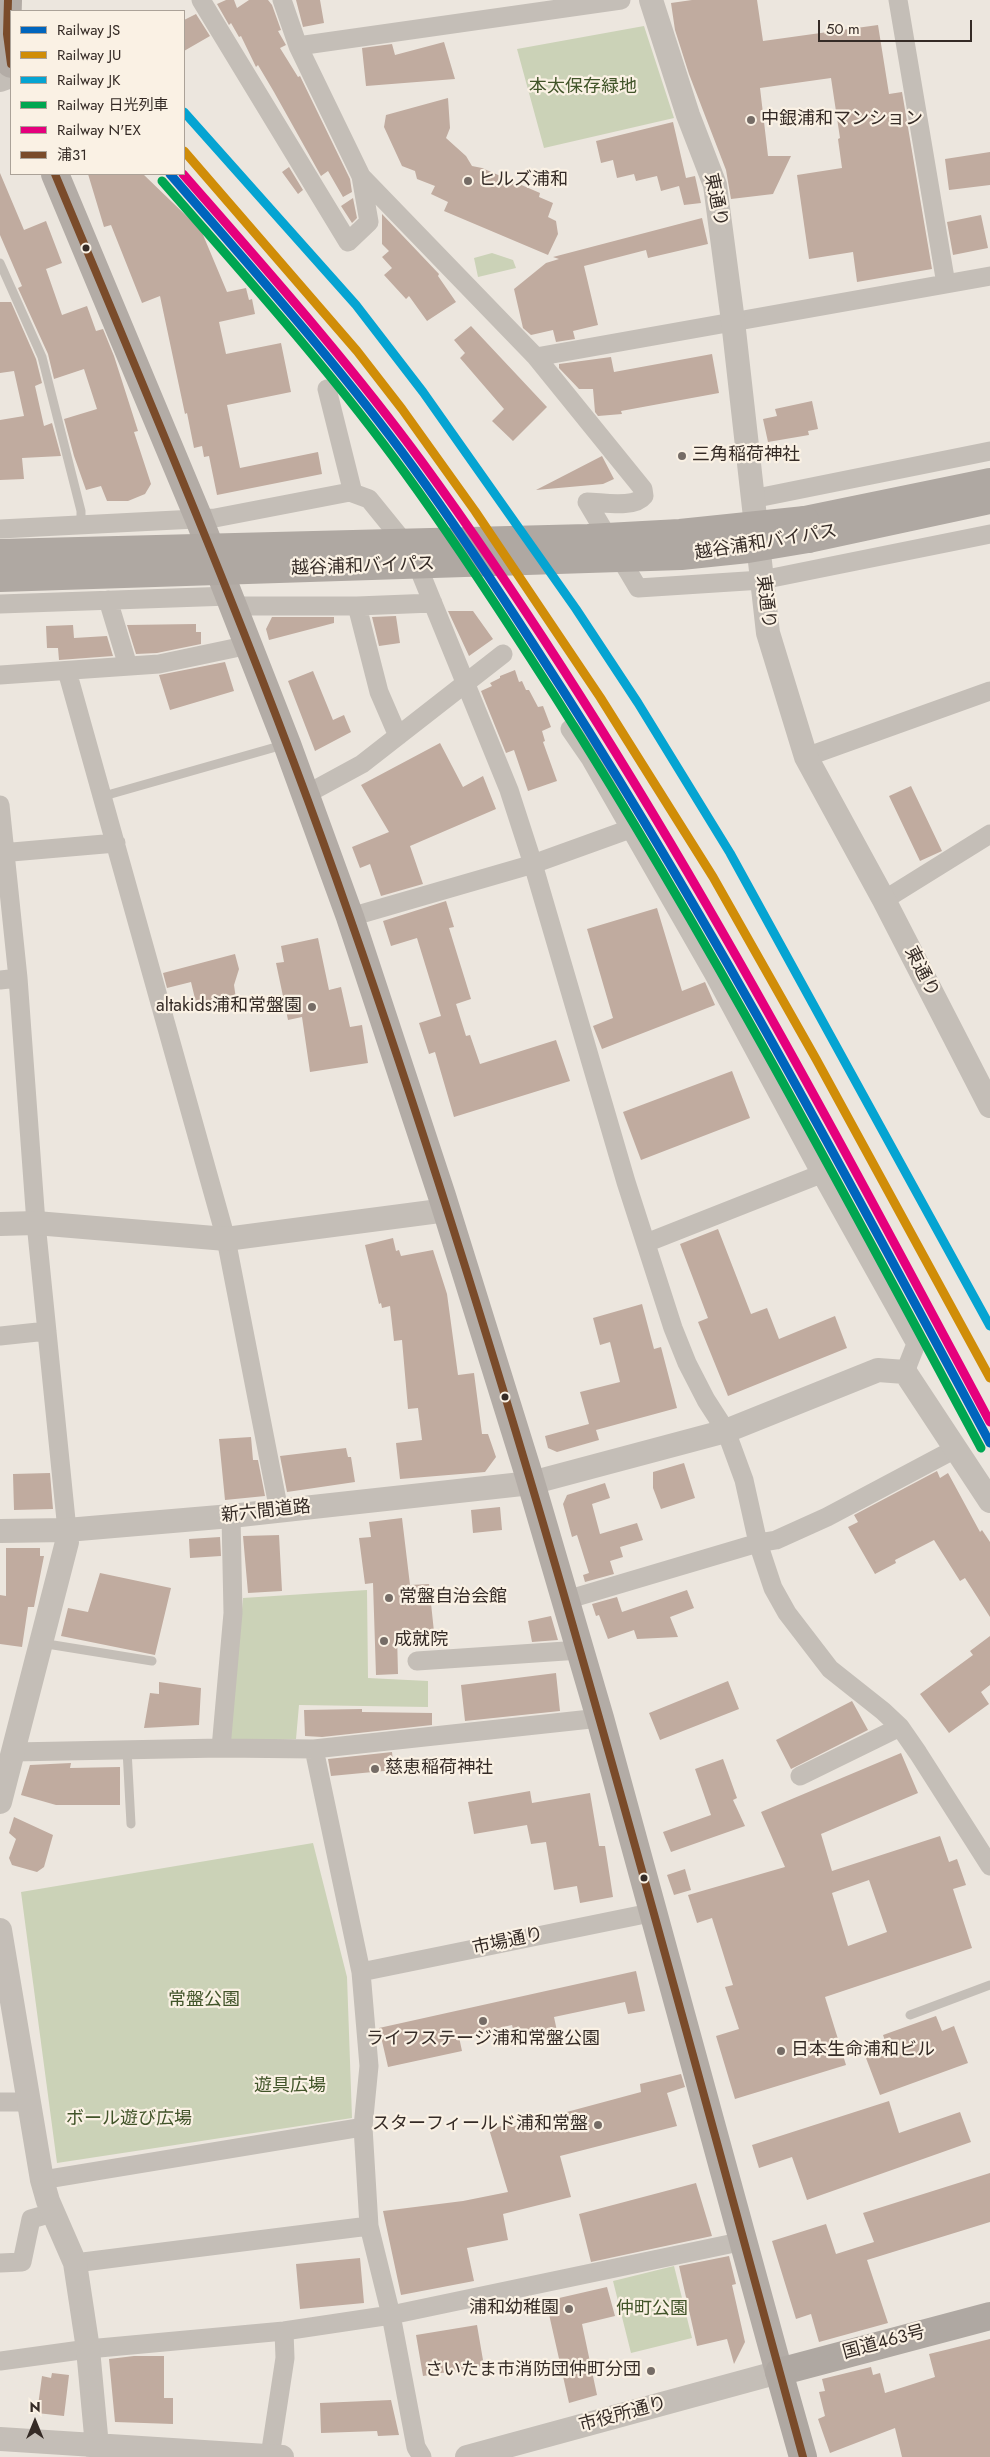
<!DOCTYPE html>
<html>
<head>
<meta charset="utf-8">
<style>
  body { margin:0 }
  #map { position:relative; width:990px; height:2457px; overflow:hidden; background:#ece6de; font-family:Jost,"Noto Sans JP",sans-serif }
  canvas { display:block }
  .legend { position:absolute; left:10px; top:10px; width:175px; height:165px; box-sizing:border-box; background:#faf1e4; border:1px solid #aba298; margin:0; padding:6px 9px; list-style:none; font-size:15px; color:#352b26 }
  .legend li { display:flex; align-items:center; gap:10px; height:25px }
  .legend b { width:25px; border:1px solid #aba298 }
  .north { position:absolute; left:10px; top:2397px; width:50px; height:50px; -webkit-text-stroke:4px #faf1e4; paint-order:stroke; rotate:0deg; font-size:14px; font-weight:700; line-height:20px; text-align:center; color:#352b26 }
  .north::after { content:''; display:block; margin:auto; width:18px; height:22px; background:#352b26; clip-path:polygon(50% 0,100% 100%,50% 72%,0 100%) }
  .scale { position:absolute; left:818px; top:20px; width:154px; height:22px; box-sizing:border-box; border:2px solid #352b26; border-top:0; padding-left:6px; font-size:15px; line-height:18px; white-space:nowrap; color:#352b26; -webkit-text-stroke:4px #faf1e4; paint-order:stroke }
</style>
</head>
<body>
<div id="map">
<canvas width="990" height="2457"></canvas>
<ul class="legend">
<li><b style="height:6px;background:#0065bd"></b>Railway JS</li>
<li><b style="height:6px;background:#d08d08"></b>Railway JU</li>
<li><b style="height:6px;background:#05a4d2"></b>Railway JK</li>
<li><b style="height:6px;background:#00a651"></b>Railway 日光列車</li>
<li><b style="height:6px;background:#e5007d"></b>Railway N'EX</li>
<li><b style="height:6px;background:#7a4b2a"></b>浦31</li>
</ul>
<div class="north">N</div>
<div class="scale">50 m</div>
</div>
<script>
const context = document.querySelector('canvas').getContext('2d');
context.lineJoin = 'round';
function fill(path, color) { context.fillStyle = color; context.fill(path, 'evenodd'); }
function trace(path, color, width, dash) { context.strokeStyle = color; context.lineWidth = width; context.lineCap = dash ? 'butt' : 'round'; context.setLineDash(dash || []); context.stroke(path); }
function label(font, color, halo, rows, align = 'center') {
  context.font = font + ' Jost,"Noto Sans JP",sans-serif'; context.lineWidth = 4.5; context.setLineDash([]); context.textBaseline = 'middle'; context.strokeStyle = halo; context.fillStyle = color; for (const [text, x, y, turn = 0] of rows) {
    context.save(); context.translate(x, y); context.rotate((+turn || 0) * Math.PI / 180); context.textAlign = isNaN(turn) ? turn : align; if (halo) context.strokeText(text, 0, 0); context.fillText(text, 0, 0); context.restore();
  }
}
fill(new Path2D(`
  M 644,26 L 674,118 L 544,148 L 517,49 Z
  M 492,253 L 513,260 L 516,268 L 478,277 L 474,258 Z
  M 367,1590 L 368,1678 L 428,1681 L 428,1707 L 299,1705 L 296,1739 L 230,1742 L 243,1598 Z
  M 313,1843 L 347,1977 L 352,2118 L 57,2163 L 21,1892 Z
  M 674,2266 L 692,2338 L 631,2353 L 613,2281 Z`), '#cbd2b7');
fill(new Path2D(`
  M 226,0 L 234,0 L 237,8 L 249,0 L 268,0 L 272,5 L 281,30 L 278,31 L 286,45 L 280,48 L 298,77 L 300,76 L 350,179 L 352,192 L 343,197 L 328,171 L 321,176 L 274,92 L 258,65 L 256,67 L 241,36 L 239,37 L 231,23 L 229,25 L 217,4 Z
  M 296,0 L 320,0 L 324,23 L 303,27 Z
  M 692,0 L 757,0 L 763,41 L 878,25 L 889,94 L 902,92 L 932,269 L 857,282 L 853,252 L 809,259 L 797,175 L 842,168 L 838,139 L 840,138 L 831,78 L 760,88 L 768,156 L 791,156 L 773,194 L 731,199 L 726,170 L 689,74 L 675,30 L 671,3 Z
  M 196,14 L 210,36 L 184,51 L 184,20 Z
  M 444,42 L 455,79 L 366,86 L 362,48 L 392,44 L 395,55 Z
  M 448,98 L 450,128 L 446,138 L 466,156 L 472,166 L 482,168 L 540,193 L 539,197 L 553,203 L 548,217 L 556,221 L 558,234 L 548,255 L 444,211 L 448,202 L 431,194 L 435,186 L 417,179 L 415,171 L 402,166 L 384,127 L 386,115 Z
  M 673,122 L 686,178 L 695,176 L 701,203 L 684,205 L 679,186 L 661,191 L 657,176 L 636,181 L 634,174 L 617,178 L 613,160 L 601,163 L 596,141 Z
  M 990,152 L 990,185 L 949,190 L 945,159 Z
  M 289,167 L 303,190 L 298,194 L 282,172 Z
  M 0,173 L 24,230 L 46,221 L 62,263 L 46,269 L 62,315 L 87,306 L 96,331 L 103,329 L 114,356 L 138,431 L 134,432 L 151,484 L 145,494 L 128,501 L 107,501 L 101,486 L 86,490 L 74,456 L 64,419 L 97,409 L 84,369 L 54,379 L 48,354 L 18,288 L 22,286 L 0,235 Z
  M 88,174 L 143,174 L 201,230 L 227,292 L 246,288 L 249,300 L 252,299 L 255,314 L 219,322 L 226,354 L 281,343 L 291,392 L 227,405 L 240,468 L 318,452 L 322,474 L 217,495 L 209,456 L 204,457 L 202,446 L 194,448 L 187,413 L 185,414 L 160,296 L 142,303 L 111,225 L 104,227 Z
  M 353,198 L 357,218 L 352,223 L 341,206 Z
  M 382,214 L 439,274 L 438,276 L 456,302 L 427,321 L 409,296 L 406,299 L 384,275 L 392,268 L 382,257 L 389,251 L 382,244 Z
  M 981,215 L 988,248 L 953,255 L 947,222 Z
  M 702,218 L 708,244 L 648,258 L 646,250 L 584,266 L 598,325 L 573,331 L 575,339 L 556,342 L 553,330 L 531,335 L 523,328 L 514,289 L 546,263 L 559,259 L 553,257 Z
  M 0,302 L 11,302 L 36,359 L 42,383 L 35,386 L 44,426 L 52,423 L 61,456 L 22,458 L 24,479 L 0,480 L 0,420 L 24,416 L 14,371 L 0,373 Z
  M 471,326 L 547,407 L 513,441 L 492,421 L 504,409 L 460,358 L 465,353 L 454,340 Z
  M 712,354 L 719,393 L 621,411 L 622,414 L 598,416 L 595,412 L 593,389 L 579,389 L 559,368 L 559,364 L 611,357 L 614,372 Z
  M 812,401 L 818,429 L 808,431 L 809,435 L 768,442 L 763,419 L 777,416 L 775,409 Z
  M 602,456 L 614,479 L 603,484 L 536,490 Z
  M 448,611 L 473,611 L 493,639 L 469,656 Z
  M 396,616 L 400,643 L 379,646 L 372,617 Z
  M 272,617 L 334,617 L 334,623 L 269,640 L 266,629 Z
  M 196,624 L 196,632 L 201,632 L 201,644 L 157,653 L 136,654 L 127,625 Z
  M 73,625 L 74,638 L 107,636 L 113,656 L 59,660 L 58,648 L 47,648 L 46,626 Z
  M 225,662 L 234,691 L 170,710 L 159,675 Z
  M 515,670 L 519,682 L 522,681 L 526,690 L 529,690 L 538,707 L 543,706 L 551,727 L 542,731 L 545,741 L 543,742 L 557,781 L 528,791 L 514,750 L 506,753 L 481,691 L 492,686 L 490,683 L 500,678 L 500,676 Z
  M 313,671 L 333,720 L 344,715 L 351,732 L 315,751 L 288,681 Z
  M 440,743 L 463,787 L 483,776 L 496,809 L 410,846 L 423,884 L 381,896 L 370,864 L 360,868 L 352,847 L 389,832 L 361,785 Z
  M 911,786 L 942,851 L 920,861 L 889,796 Z
  M 446,901 L 454,927 L 449,928 L 471,999 L 456,1004 L 466,1036 L 470,1035 L 480,1064 L 556,1040 L 570,1081 L 454,1117 L 435,1052 L 429,1054 L 419,1023 L 441,1016 L 417,938 L 391,946 L 383,921 Z
  M 657,908 L 682,991 L 705,982 L 715,1005 L 602,1049 L 593,1026 L 613,1018 L 587,929 Z
  M 318,938 L 329,990 L 341,987 L 350,1027 L 362,1025 L 368,1063 L 310,1072 L 302,1017 L 288,1020 L 276,963 L 284,962 L 281,946 Z
  M 235,954 L 239,969 L 234,985 L 236,999 L 197,1007 L 191,982 L 167,988 L 163,973 Z
  M 732,1071 L 750,1118 L 641,1160 L 623,1112 Z
  M 718,1229 L 751,1314 L 767,1308 L 779,1339 L 835,1316 L 847,1348 L 728,1396 L 698,1322 L 708,1318 L 680,1244 Z
  M 393,1238 L 396,1251 L 399,1250 L 401,1256 L 433,1250 L 447,1294 L 458,1375 L 474,1373 L 482,1434 L 488,1434 L 496,1457 L 485,1472 L 400,1479 L 396,1443 L 422,1440 L 418,1408 L 408,1409 L 402,1340 L 394,1341 L 390,1306 L 382,1308 L 381,1303 L 379,1304 L 365,1245 Z
  M 642,1304 L 654,1349 L 661,1347 L 677,1408 L 596,1430 L 599,1440 L 557,1452 L 548,1448 L 545,1436 L 589,1424 L 580,1392 L 620,1382 L 610,1342 L 600,1345 L 593,1318 Z
  M 251,1437 L 253,1460 L 258,1460 L 265,1496 L 225,1500 L 219,1439 Z
  M 346,1448 L 348,1457 L 351,1457 L 355,1482 L 287,1492 L 280,1456 Z
  M 684,1463 L 695,1498 L 661,1509 L 653,1488 L 653,1472 Z
  M 937,1471 L 940,1478 L 948,1473 L 980,1532 L 982,1530 L 990,1542 L 990,1617 L 965,1578 L 960,1581 L 934,1540 L 895,1560 L 896,1563 L 875,1574 L 848,1527 L 858,1522 L 854,1515 Z
  M 50,1473 L 53,1509 L 14,1510 L 13,1474 Z
  M 605,1483 L 610,1498 L 592,1504 L 600,1534 L 637,1523 L 643,1540 L 620,1547 L 623,1557 L 610,1561 L 614,1574 L 585,1582 L 583,1575 L 589,1573 L 577,1535 L 572,1537 L 563,1504 L 567,1495 Z
  M 500,1507 L 502,1530 L 473,1533 L 471,1510 Z
  M 402,1518 L 410,1585 L 429,1584 L 434,1632 L 397,1634 L 398,1674 L 376,1675 L 373,1583 L 365,1584 L 359,1538 L 371,1537 L 369,1522 Z
  M 279,1535 L 282,1591 L 248,1593 L 243,1536 Z
  M 220,1537 L 221,1556 L 190,1558 L 189,1539 Z
  M 6,1548 L 40,1548 L 40,1556 L 44,1556 L 34,1607 L 28,1607 L 22,1647 L 0,1644 L 0,1595 L 6,1596 Z
  M 100,1573 L 171,1588 L 155,1655 L 61,1636 L 68,1608 L 88,1612 Z
  M 687,1590 L 694,1608 L 670,1617 L 678,1637 L 637,1639 L 634,1630 L 608,1639 L 599,1615 L 596,1616 L 592,1604 L 617,1597 L 622,1612 Z
  M 551,1616 L 558,1640 L 532,1642 L 528,1621 Z
  M 990,1636 L 990,1685 L 981,1692 L 989,1704 L 949,1733 L 920,1694 L 973,1655 L 970,1651 Z
  M 556,1673 L 560,1711 L 465,1721 L 461,1685 Z
  M 728,1681 L 739,1709 L 660,1740 L 649,1713 Z
  M 159,1682 L 201,1688 L 199,1725 L 144,1728 L 150,1693 L 159,1694 Z
  M 852,1701 L 868,1730 L 791,1769 L 776,1740 Z
  M 362,1709 L 362,1712 L 432,1713 L 432,1725 L 322,1737 L 305,1736 L 304,1710 Z
  M 392,1752 L 394,1770 L 331,1776 L 328,1759 Z
  M 901,1753 L 918,1793 L 821,1834 L 832,1871 L 940,1836 L 949,1862 L 957,1859 L 966,1885 L 953,1889 L 972,1948 L 825,1997 L 846,2065 L 735,2099 L 716,2036 L 739,2029 L 725,1987 L 733,1985 L 712,1918 L 697,1923 L 688,1895 L 785,1867 L 761,1812 ZM 869,1880 L 887,1932 L 848,1946 L 832,1893 Z
  M 723,1759 L 737,1798 L 733,1800 L 745,1826 L 671,1852 L 663,1832 L 711,1815 L 695,1769 Z
  M 71,1763 L 70,1768 L 120,1767 L 120,1805 L 56,1805 L 21,1795 L 30,1765 Z
  M 530,1791 L 532,1803 L 590,1793 L 599,1846 L 605,1846 L 613,1897 L 580,1903 L 577,1886 L 554,1890 L 546,1842 L 531,1844 L 527,1825 L 474,1834 L 468,1802 Z
  M 14,1817 L 53,1835 L 44,1867 L 37,1872 L 12,1865 L 9,1858 L 16,1839 L 9,1833 Z
  M 685,1869 L 691,1890 L 674,1895 L 667,1875 Z
  M 636,1971 L 645,2011 L 628,2014 L 625,2002 L 554,2017 L 557,2031 L 516,2040 L 512,2025 L 459,2037 L 462,2051 L 388,2067 L 379,2028 Z
  M 936,2016 L 942,2031 L 954,2026 L 968,2063 L 880,2095 L 866,2058 L 888,2049 L 883,2035 Z
  M 681,2074 L 685,2087 L 667,2093 L 677,2126 L 560,2156 L 571,2197 L 503,2214 L 508,2240 L 467,2248 L 474,2281 L 401,2295 L 383,2211 L 463,2201 L 508,2192 L 489,2129 L 510,2124 L 511,2127 L 641,2092 L 640,2084 Z
  M 889,2101 L 899,2133 L 960,2112 L 971,2142 L 807,2200 L 792,2157 L 759,2168 L 752,2145 Z
  M 990,2173 L 990,2222 L 867,2260 L 888,2323 L 819,2342 L 811,2314 L 796,2319 L 772,2241 L 826,2224 L 836,2254 L 874,2242 L 863,2213 Z
  M 696,2183 L 712,2236 L 591,2262 L 579,2214 Z
  M 729,2256 L 736,2284 L 732,2285 L 745,2342 L 734,2364 L 727,2339 L 697,2346 L 679,2266 Z
  M 360,2258 L 364,2303 L 300,2309 L 296,2264 Z
  M 607,2287 L 615,2316 L 582,2324 L 597,2395 L 569,2403 L 546,2301 Z
  M 477,2325 L 484,2366 L 423,2376 L 416,2335 Z
  M 990,2339 L 990,2457 L 902,2457 L 895,2428 L 830,2453 L 818,2419 L 825,2416 L 819,2392 L 825,2391 L 822,2379 L 871,2367 L 873,2375 L 880,2373 L 885,2393 L 935,2377 L 929,2354 Z
  M 134,2356 L 164,2356 L 164,2398 L 173,2398 L 173,2424 L 115,2422 L 109,2359 Z
  M 52,2373 L 69,2375 L 64,2416 L 37,2413 L 42,2376 L 51,2378 Z
  M 391,2400 L 399,2435 L 378,2436 L 377,2431 L 321,2433 L 320,2403 Z`), '#c0ab9f');
trace(new Path2D(`
  M 0,263 L 42,357 L 81,511 L 81,526
  M 111,794 L 283,745
  M 41,1643 L 152,1661
  M 127,1750 L 131,1824
  M 910,2015 L 990,1985`), '#c4beb7', 9);
trace(new Path2D(`
  M 201,0 L 348,242 L 369,222 L 361,176
  M 282,0 L 298,46 L 361,176 L 536,357 L 643,489 L 644,496 C 634,509 602,502 587,502 L 638,588 L 762,580 L 990,534
  M 898,0 L 946,284
  M 298,46 L 621,0
  M 536,357 L 990,276
  M 327,389 L 353,493
  M 752,499 L 990,451
  M 0,529 L 215,518 L 350,492 L 369,499 L 412,552 L 509,790 L 533,864 L 626,1182 L 673,1328 L 687,1363 L 706,1400 L 726,1431 L 744,1480 L 758,1543 L 773,1588 L 787,1613 L 830,1669 L 883,1711 L 900,1727 L 918,1753 L 990,1866
  M 108,600 L 128,666
  M 0,604 L 230,596
  M 233,606 L 357,606 L 433,603
  M 357,606 L 379,692 L 398,736
  M 67,671 L 226,1239 L 279,1511
  M 0,675 L 159,664 L 249,645
  M 570,729 L 590,758 L 713,973 L 821,1174 L 916,1344 L 905,1372
  M 806,757 L 990,691
  M 305,795 L 362,764 L 503,654
  M 0,805 L 18,978 L 36,1223 L 67,1530
  M 0,853 L 116,843
  M 884,900 L 990,834
  M 350,917 L 533,864 L 630,829
  M 0,980 L 18,978
  M 646,1243 L 821,1174
  M 0,1336 L 47,1331
  M 566,1600 L 758,1543 L 776,1540 L 827,1517 L 955,1449
  M 417,1661 L 580,1650
  M 221,1748 L 233,1613 L 231,1516
  M 314,1749 L 600,1718
  M 13,1752 L 221,1748 L 314,1749 L 361,1972 L 369,2066 L 363,2127 L 369,2226 L 391,2315 L 416,2447 L 422,2457
  M 800,1776 L 900,1727
  M 361,1972 L 655,1912
  M 0,2102 L 27,2102
  M 42,2180 L 363,2127
  M 0,2263 L 22,2262 L 31,2219 L 52,2213
  M 75,2263 L 369,2226
  M 0,2361 L 88,2349 L 284,2331 L 391,2315 L 744,2241
  M 270,2456 L 285,2358 L 284,2331`), '#c4beb7', 19);
trace(new Path2D(`
  M 651,0 L 688,115 L 715,185 L 733,321 L 768,633 L 806,757 L 884,900 L 990,1106
  M 0,80 L 11,76
  M 0,1224 L 36,1223 L 226,1239 L 447,1210
  M 0,1531 L 67,1530 L 231,1516 L 531,1483 L 726,1431 L 878,1370 L 905,1372 L 990,1501
  M 0,1802 L 67,1542 L 67,1530
  M 0,1930 L 42,2180 L 48,2201 L 75,2263 L 88,2349 L 98,2457
  M 0,2439 L 282,2457
  M 467,2457 L 779,2372`), '#c4beb7', 24);
trace(new Path2D(`
  M 8,0 L 7,34 L 11,64
  M 55,174 L 199,519 L 287,744 L 350,917 L 442,1196 L 527,1469 L 600,1718 L 779,2372`), '#b3aca6', 28);
trace(new Path2D(`
  M 805,520 L 990,482
  M 808,539 L 990,500
  M 803,2457 L 779,2372 L 990,2316`), '#afa8a2', 28);
trace(new Path2D(`
  M 0,553 L 588,538 L 680,533 L 805,520
  M 0,578 L 681,556 L 748,549 L 808,539`), '#afa8a2', 28);
trace(new Path2D(`
  M 8,0 L 7,34 L 11,64
  M 55,174 C 157,419 262,664 349,915 C 526,1421 661,1941 803,2457`), '#7a4b2a', 8);
trace(new Path2D(`
  M 170,174 C 253,270 338,364 413,467 C 456,526 497,588 537,650 C 703,905 846,1175 990,1443`), '#0065bd', 9);
trace(new Path2D(`
  M 184,151 L 357,351 L 402,409 L 475,511 L 600,697 L 713,877 L 816,1059 L 990,1378`), '#d08d08', 9);
trace(new Path2D(`
  M 184,112 L 356,305 L 423,392 L 576,609 L 638,703 L 730,853 L 990,1326`), '#05a4d2', 9);
trace(new Path2D(`
  M 162,181 C 245,276 331,371 405,473 C 448,532 489,594 529,656 C 695,911 837,1180 981,1448`), '#00a651', 9);
trace(new Path2D(`
  M 183,174 C 265,268 348,361 422,462 C 641,763 815,1095 990,1422`), '#e5007d', 9);
for (const [x, y, r, color] of [
  [751,120,5,"#756c66"],
  [468,181,5,"#756c66"],
  [86,248,4.5,"#352b26"],
  [682,456,5,"#756c66"],
  [312,1007,5,"#756c66"],
  [505,1397,4.5,"#352b26"],
  [389,1598,5,"#756c66"],
  [384,1641,5,"#756c66"],
  [375,1769,5,"#756c66"],
  [644,1878,4.5,"#352b26"],
  [483,2021,5,"#756c66"],
  [781,2051,5,"#756c66"],
  [598,2125,5,"#756c66"],
  [569,2309,5,"#756c66"],
  [651,2371,5,"#756c66"]
]) { const dot = new Path2D(); dot.arc(x, y, r, 0, 2 * Math.PI); context.fillStyle = color; context.fill(dot); trace(dot, '#faf1e4', 2); }
label('18px', '#415429', '#faf1e4', [
  ["本太保存緑地",583,88],
  ["常盤公園",204,2001],
  ["遊具広場",290,2087],
  ["ボール遊び広場",129,2120],
  ["仲町公園",652,2310]
]);
label('18px', '#352b26', '#faf1e4', [
  ["中銀浦和マンション",761,120],
  ["ヒルズ浦和",478,181],
  ["三角稲荷神社",692,456],
  ["altakids浦和常盤園",302,1007,"right"],
  ["常盤自治会館",399,1598],
  ["成就院",394,1641],
  ["慈恵稲荷神社",385,1769],
  ["ライフステージ浦和常盤公園",483,2040,"center"],
  ["日本生命浦和ビル",791,2051],
  ["スターフィールド浦和常盤",588,2125,"right"],
  ["浦和幼稚園",559,2309,"right"],
  ["さいたま市消防団仲町分団",641,2371,"right"]
], 'left');
label('18px', '#352b26', '#faf1e4', [
  ["東通り",715,200,78],
  ["越谷浦和バイパス",766,543,-9],
  ["越谷浦和バイパス",363,567,-2],
  ["東通り",765,602,83],
  ["東通り",921,972,63],
  ["新六間道路",266,1512,-6],
  ["市場通り",508,1942,-12],
  ["国道463号",884,2343,-15],
  ["市役所通り",623,2415,-15]
]);
</script>
</body>
</html>
